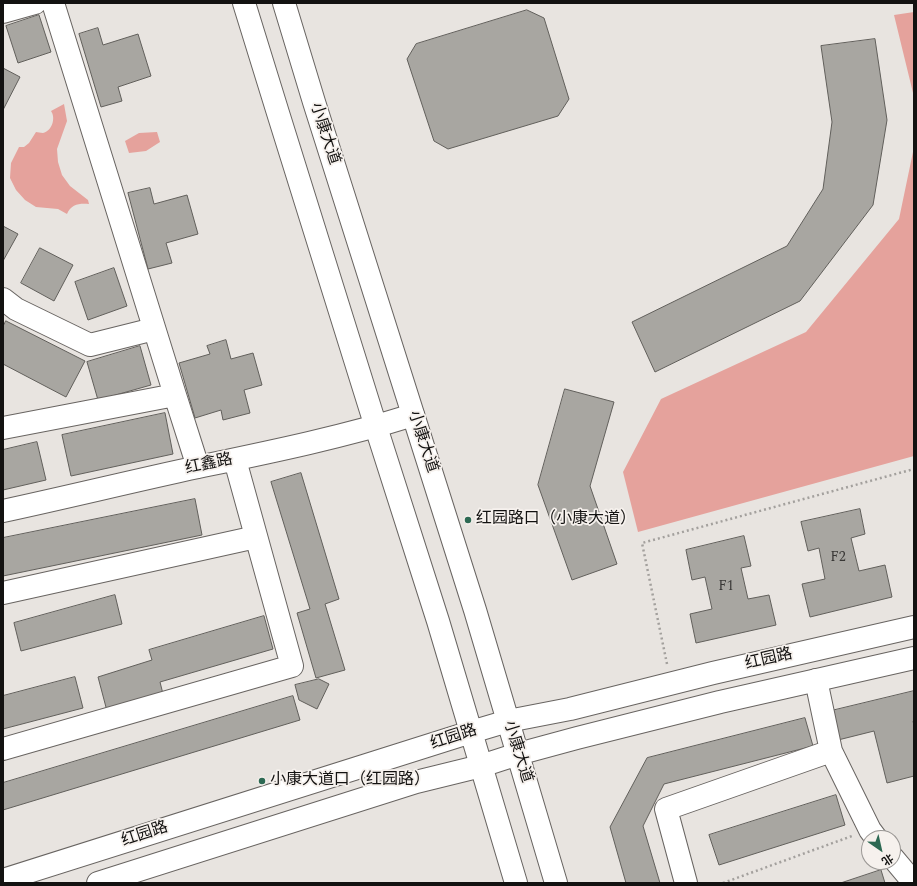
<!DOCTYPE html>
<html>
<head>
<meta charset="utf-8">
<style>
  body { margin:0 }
  #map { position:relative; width:917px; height:886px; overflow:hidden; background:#e8e4e0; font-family:Spectral,"Noto Sans SC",serif }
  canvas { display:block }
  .frame { position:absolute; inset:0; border:4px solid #131211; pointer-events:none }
  .north { position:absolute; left:861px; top:830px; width:40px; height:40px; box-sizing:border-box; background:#f6f1ed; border:1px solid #9b9895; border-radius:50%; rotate:146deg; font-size:11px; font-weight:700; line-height:16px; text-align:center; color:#131211 }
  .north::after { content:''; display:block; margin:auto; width:14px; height:18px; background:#2d6953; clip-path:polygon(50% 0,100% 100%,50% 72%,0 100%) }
</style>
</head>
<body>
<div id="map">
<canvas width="917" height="886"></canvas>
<div class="frame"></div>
<div class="north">北</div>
</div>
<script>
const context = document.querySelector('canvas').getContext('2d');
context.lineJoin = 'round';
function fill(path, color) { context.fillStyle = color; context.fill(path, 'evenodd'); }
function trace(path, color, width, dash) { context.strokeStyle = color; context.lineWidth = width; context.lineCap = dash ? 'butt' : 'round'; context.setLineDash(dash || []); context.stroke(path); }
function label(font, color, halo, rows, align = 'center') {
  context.font = font + ' Spectral,"Noto Sans SC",serif'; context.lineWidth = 3.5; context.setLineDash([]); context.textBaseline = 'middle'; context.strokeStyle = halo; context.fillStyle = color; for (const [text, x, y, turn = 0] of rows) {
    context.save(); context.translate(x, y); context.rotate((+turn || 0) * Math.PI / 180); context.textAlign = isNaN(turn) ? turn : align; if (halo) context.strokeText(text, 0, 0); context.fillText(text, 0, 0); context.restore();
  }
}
fill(new Path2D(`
  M 914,12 L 914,97 L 894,15 Z
  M 64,104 L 67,121 L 57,149 L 58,162 L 62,175 L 70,186 L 88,200 L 89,204 C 80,203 71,204 67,214 L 58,209 L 36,207 L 25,200 L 16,190 L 10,178 L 11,163 L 19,147 L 24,147 L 29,143 L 36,132 C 38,132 40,133 43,133 C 52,131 56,118 51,111 Z
  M 157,132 L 160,142 L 146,151 L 129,153 L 125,141 L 139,133 Z
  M 914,147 L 914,456 L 638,532 L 623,472 L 661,399 L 806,332 L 899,219 Z`), '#e5a29c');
const building = new Path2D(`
  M 527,10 L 544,18 L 569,99 L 558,116 L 448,149 L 434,141 L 407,59 L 416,44 Z
  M 39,15 L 51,52 L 18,63 L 6,26 Z
  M 98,28 L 103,45 L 138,34 L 151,76 L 118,87 L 122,101 L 101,107 L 79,34 Z
  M 875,39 L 887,120 L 873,205 L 800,301 L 655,372 L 632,322 L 787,246 L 823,189 L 832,122 L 821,46 Z
  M 3,68 L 20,77 L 3,110 Z
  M 150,188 L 154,204 L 187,195 L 198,234 L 166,243 L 172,263 L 148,269 L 128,193 Z
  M 3,226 L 18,234 L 3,261 Z
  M 40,248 L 73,265 L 54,301 L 21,283 Z
  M 114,268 L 127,306 L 88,320 L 75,282 Z
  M 6,321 L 85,361 L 66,397 L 3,364 L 3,327 Z
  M 226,340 L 231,359 L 253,353 L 262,385 L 244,390 L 250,413 L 223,420 L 221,410 L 195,418 L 179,363 L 210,354 L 207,346 Z
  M 140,346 L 151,385 L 98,400 L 87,362 Z
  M 565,389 L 614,402 L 590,486 L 617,564 L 572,580 L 538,485 Z
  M 165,413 L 173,454 L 71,476 L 62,435 Z
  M 37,442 L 46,480 L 3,490 L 3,450 Z
  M 301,473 L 339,599 L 325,604 L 345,670 L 316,678 L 297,613 L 310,609 L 271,482 Z
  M 195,499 L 202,535 L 3,576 L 3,538 Z
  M 860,509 L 865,534 L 851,538 L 859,571 L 885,565 L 892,597 L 810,617 L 802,584 L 825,579 L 819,548 L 808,551 L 801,522 Z
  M 744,536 L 751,566 L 741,568 L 748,599 L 769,595 L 776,625 L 696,643 L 690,614 L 712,609 L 705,577 L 692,580 L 686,550 Z
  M 115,595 L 122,624 L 21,651 L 14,623 Z
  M 264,616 L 273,649 L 160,682 L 163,694 L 107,711 L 98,677 L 152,660 L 149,650 Z
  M 75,677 L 83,708 L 3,729 L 3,696 Z
  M 319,679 L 329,684 L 317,709 L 299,700 L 295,685 Z
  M 914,691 L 914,721 L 913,721 L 914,726 L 914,776 L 887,783 L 874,731 L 838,740 L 831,711 Z
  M 293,696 L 300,720 L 3,810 L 3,783 Z
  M 805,718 L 813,746 L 664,784 L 643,826 L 660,883 L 626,883 L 610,827 L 647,758 Z
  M 836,795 L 845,825 L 719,865 L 709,835 Z
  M 881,870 L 885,883 L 841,883 Z`);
fill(building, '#a8a6a1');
trace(building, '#615f5b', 1);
const minor = new Path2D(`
  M 53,3 L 175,395 L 198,467
  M 3,12 L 35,3
  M 3,299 L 16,309 L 90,345 L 154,329
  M 3,428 L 175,395
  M 3,511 C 68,497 133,481 198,467 C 270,452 343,437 413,415
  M 3,593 L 256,537
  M 816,680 L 831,751 L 870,830 L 876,838
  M 3,749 L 292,666 L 235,460
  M 893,858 L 914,883
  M 686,883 L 666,809 L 831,751`);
const major = new Path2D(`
  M 244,3 L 278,113 L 376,427 L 438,621 L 516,883
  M 284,3 L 314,102 L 475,610 L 556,883
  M 3,880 L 471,732 L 508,721 L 570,709 L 713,673 L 914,627
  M 98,883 L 416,782 L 481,766 L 518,754 L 577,738 L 720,702 L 914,658`);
trace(minor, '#686461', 24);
trace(major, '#686461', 24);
trace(new Path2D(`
  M 667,664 L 642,543 L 914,469
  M 723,883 L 852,836`), '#a3a09d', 2.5, [2, 3]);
trace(minor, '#fff', 22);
trace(major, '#fff', 22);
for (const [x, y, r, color] of [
  [468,520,4,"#2d6953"],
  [262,781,4,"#2d6953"]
]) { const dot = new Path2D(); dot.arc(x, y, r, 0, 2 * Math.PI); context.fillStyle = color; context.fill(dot); trace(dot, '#f6f1ed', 1.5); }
label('14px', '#383735', null, [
  ["F2",838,558],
  ["F1",726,587]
]);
label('16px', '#131211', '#f6f1ed', [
  ["小康大道",324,134,72],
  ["小康大道",422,442,72],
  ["红鑫路",209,465,-12],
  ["红园路",769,660,-13],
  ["红园路",454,738,-18],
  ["小康大道",517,752,73],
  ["红园路",145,835,-18]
]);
label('16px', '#131211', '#f6f1ed', [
  ["红园路口（小康大道）",476,520],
  ["小康大道口（红园路）",270,781]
], 'left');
</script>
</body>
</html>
